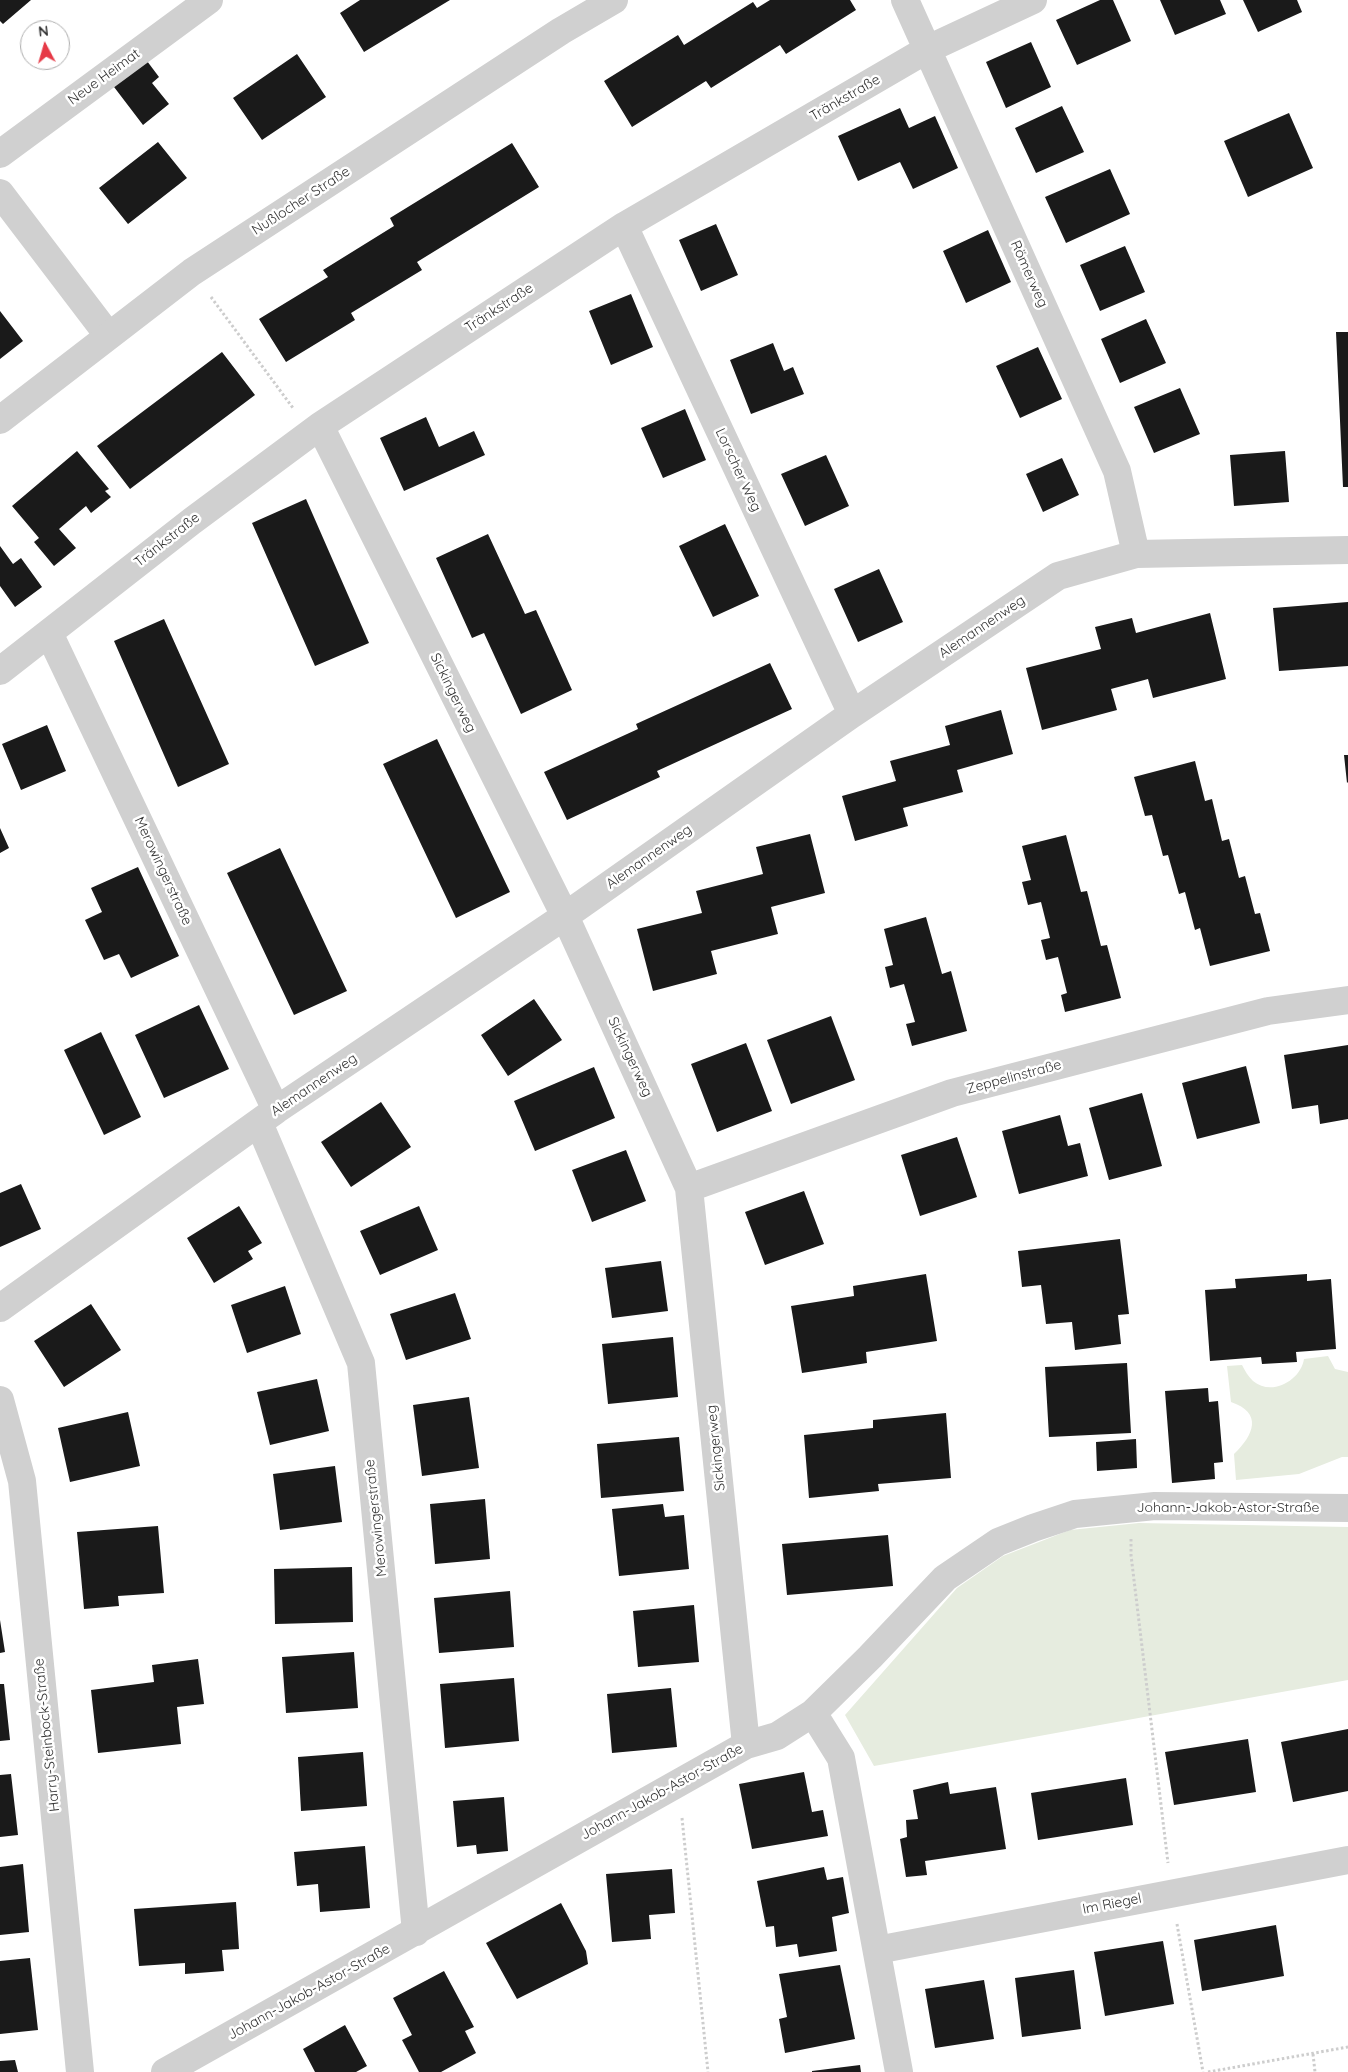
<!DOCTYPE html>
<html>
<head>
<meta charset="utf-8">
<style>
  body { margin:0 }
  #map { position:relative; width:1348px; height:2072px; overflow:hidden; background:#fff; font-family:Quicksand,sans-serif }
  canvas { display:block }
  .north { position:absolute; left:20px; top:20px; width:50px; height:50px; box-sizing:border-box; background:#fff; border:1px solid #adadad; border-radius:50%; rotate:354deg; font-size:14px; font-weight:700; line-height:20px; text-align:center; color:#333 }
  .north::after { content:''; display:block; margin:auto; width:18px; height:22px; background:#e63946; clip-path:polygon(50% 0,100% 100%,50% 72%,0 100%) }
</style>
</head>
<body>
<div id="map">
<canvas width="1348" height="2072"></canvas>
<div class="north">N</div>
</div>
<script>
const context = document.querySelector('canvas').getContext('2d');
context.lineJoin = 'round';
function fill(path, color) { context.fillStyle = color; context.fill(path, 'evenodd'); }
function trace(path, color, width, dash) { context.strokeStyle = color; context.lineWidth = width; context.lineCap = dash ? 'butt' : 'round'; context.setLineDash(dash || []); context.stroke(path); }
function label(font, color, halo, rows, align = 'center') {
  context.font = font + ' Quicksand,sans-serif'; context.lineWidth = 5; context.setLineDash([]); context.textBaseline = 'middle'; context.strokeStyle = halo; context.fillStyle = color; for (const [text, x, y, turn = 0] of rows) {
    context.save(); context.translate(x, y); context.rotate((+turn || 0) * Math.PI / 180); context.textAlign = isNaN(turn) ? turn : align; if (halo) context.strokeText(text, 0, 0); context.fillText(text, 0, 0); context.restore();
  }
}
fill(new Path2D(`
  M 1328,1356 L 1335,1369 L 1348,1372 L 1348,1457 L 1342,1457 L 1299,1474 L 1236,1480 L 1234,1454 C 1254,1435 1263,1413 1231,1402 L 1227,1366 L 1242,1365 C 1245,1371 1248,1376 1253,1381 C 1272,1397 1301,1380 1304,1359 Z
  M 1139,1523 L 1348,1527 L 1348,1680 L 874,1766 L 845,1715 L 957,1588 L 1003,1556 L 1070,1530 Z`), '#e6ecdf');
fill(new Path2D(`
  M 0,0 L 31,0 L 3,24 L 0,21 Z
  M 360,0 L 450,0 L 364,52 L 340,13 Z
  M 770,0 L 850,0 L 856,10 L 786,54 L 780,45 L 711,88 L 706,81 L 632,127 L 604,81 L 678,35 L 684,45 L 753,2 L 757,8 Z
  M 1100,0 L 1113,0 L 1131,41 L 1077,65 L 1056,20 Z
  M 1160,0 L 1220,0 L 1226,14 L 1175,35 Z
  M 1243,0 L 1297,0 L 1302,12 L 1258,32 Z
  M 1031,42 L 1051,87 L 1006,108 L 986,62 Z
  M 297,54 L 326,97 L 262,140 L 233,98 Z
  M 144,57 L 159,77 L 152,83 L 169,104 L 143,125 L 111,83 Z
  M 1062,106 L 1084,152 L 1036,173 L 1015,128 Z
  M 900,108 L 909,128 L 935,116 L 958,168 L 913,189 L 900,162 L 858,181 L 838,136 Z
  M 1289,113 L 1313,168 L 1248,197 L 1224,141 Z
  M 158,142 L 187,178 L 128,224 L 99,188 Z
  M 512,143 L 539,187 L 417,262 L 422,270 L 351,313 L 355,320 L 286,362 L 259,319 L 328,277 L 323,270 L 394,226 L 390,218 Z
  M 1110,169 L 1130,214 L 1066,243 L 1045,197 Z
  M 716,224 L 738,275 L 701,291 L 679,240 Z
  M 988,230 L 1011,282 L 966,303 L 943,251 Z
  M 1125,246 L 1145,292 L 1100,311 L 1080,265 Z
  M 631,294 L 653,347 L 611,365 L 589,311 Z
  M 0,311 L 23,341 L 0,359 Z
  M 1146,319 L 1166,363 L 1120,383 L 1101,339 Z
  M 1336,332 L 1348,332 L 1348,487 L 1343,487 Z
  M 773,343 L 784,371 L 793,367 L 804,394 L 751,414 L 730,360 Z
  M 1038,347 L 1062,399 L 1020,418 L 996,366 Z
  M 222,352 L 255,395 L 130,489 L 97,446 Z
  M 1180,388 L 1200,434 L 1154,453 L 1134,407 Z
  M 685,409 L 706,460 L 663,478 L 641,428 Z
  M 426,417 L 439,447 L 474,431 L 485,455 L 404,491 L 380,438 Z
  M 77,451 L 109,489 L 105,491 L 111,497 L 91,513 L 86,506 L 59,529 L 76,548 L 54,566 L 34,542 L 39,538 L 12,506 Z
  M 1285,451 L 1289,502 L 1234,506 L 1230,455 Z
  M 826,455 L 849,506 L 805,526 L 781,474 Z
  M 1062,458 L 1079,495 L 1043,512 L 1026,474 Z
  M 306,499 L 369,643 L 315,666 L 252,523 Z
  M 725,524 L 759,596 L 713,617 L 679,546 Z
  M 488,534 L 525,614 L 536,610 L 572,690 L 521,714 L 484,633 L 472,638 L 436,558 Z
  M 0,546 L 13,564 L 21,558 L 42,587 L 15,607 L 0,586 Z
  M 879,569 L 903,622 L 858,642 L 834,589 Z
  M 1348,602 L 1348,666 L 1279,671 L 1273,608 Z
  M 1210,613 L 1226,679 L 1153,698 L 1148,679 L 1111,689 L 1117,710 L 1042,730 L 1026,668 L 1101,649 L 1095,627 L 1132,618 L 1136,633 Z
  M 164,619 L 229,764 L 178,787 L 114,641 Z
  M 770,663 L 792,709 L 657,771 L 660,777 L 567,820 L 544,772 L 638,729 L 636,724 Z
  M 1001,710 L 1013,754 L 957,770 L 963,792 L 903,808 L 908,826 L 855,841 L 842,796 L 896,781 L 890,761 L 950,745 L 945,726 Z
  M 47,725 L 66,771 L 21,790 L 2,744 Z
  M 437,739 L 510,892 L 456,918 L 383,764 Z
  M 1344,755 L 1348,755 L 1348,782 L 1347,783 Z
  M 1195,761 L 1205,801 L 1212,799 L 1222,841 L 1229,839 L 1239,878 L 1245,876 L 1255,914 L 1260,913 L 1270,951 L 1210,966 L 1200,928 L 1195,930 L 1185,892 L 1179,894 L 1168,855 L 1163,856 L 1152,815 L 1145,816 L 1134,777 Z
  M 0,828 L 9,848 L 0,853 Z
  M 810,834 L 825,893 L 771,907 L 778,934 L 711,951 L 717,974 L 653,991 L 637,929 L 702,913 L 696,891 L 763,874 L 756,847 Z
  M 1066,835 L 1081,892 L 1087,891 L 1101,946 L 1107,945 L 1121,998 L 1065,1012 L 1061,995 L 1067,993 L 1058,957 L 1046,960 L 1041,940 L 1050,938 L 1041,902 L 1028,905 L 1022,882 L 1031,880 L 1022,846 Z
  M 280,848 L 347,991 L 294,1015 L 227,873 Z
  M 138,867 L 179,956 L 131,978 L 119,954 L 104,960 L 85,920 L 102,912 L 91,888 Z
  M 926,917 L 942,974 L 951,971 L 967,1031 L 912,1046 L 906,1024 L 915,1022 L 904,984 L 890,988 L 885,967 L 893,965 L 884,929 Z
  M 534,999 L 562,1040 L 508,1076 L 481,1035 Z
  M 199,1005 L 229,1069 L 164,1098 L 135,1035 Z
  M 831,1016 L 855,1080 L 791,1104 L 767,1040 Z
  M 101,1032 L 141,1117 L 104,1135 L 64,1050 Z
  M 746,1043 L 772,1111 L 717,1132 L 691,1064 Z
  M 1348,1045 L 1348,1119 L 1320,1124 L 1318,1105 L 1292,1109 L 1284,1055 Z
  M 1246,1066 L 1260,1123 L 1197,1139 L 1182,1083 Z
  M 594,1067 L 615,1118 L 535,1151 L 514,1101 Z
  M 1142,1093 L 1162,1166 L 1109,1180 L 1089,1108 Z
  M 381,1102 L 411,1147 L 351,1187 L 321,1142 Z
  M 1060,1115 L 1068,1146 L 1080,1143 L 1088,1176 L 1019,1194 L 1002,1131 Z
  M 957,1137 L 977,1197 L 920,1216 L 901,1155 Z
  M 626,1150 L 646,1201 L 592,1222 L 572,1170 Z
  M 21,1184 L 41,1229 L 0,1247 L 0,1193 Z
  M 804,1191 L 824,1244 L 765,1265 L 745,1212 Z
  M 239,1206 L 262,1243 L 248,1251 L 253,1259 L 214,1283 L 187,1238 Z
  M 419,1206 L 438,1250 L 380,1275 L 360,1231 Z
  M 1120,1239 L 1129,1314 L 1118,1315 L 1121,1344 L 1075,1350 L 1072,1322 L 1046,1324 L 1041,1285 L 1022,1287 L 1018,1251 Z
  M 661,1261 L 668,1311 L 612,1318 L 605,1268 Z
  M 926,1274 L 937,1341 L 866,1352 L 867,1363 L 802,1373 L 791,1306 L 854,1296 L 853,1286 Z
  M 1307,1274 L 1307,1281 L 1331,1279 L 1336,1349 L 1296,1352 L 1297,1362 L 1262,1364 L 1261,1357 L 1210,1361 L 1205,1290 L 1236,1288 L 1235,1279 Z
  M 285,1286 L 301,1334 L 247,1353 L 231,1305 Z
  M 455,1293 L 471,1339 L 406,1360 L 390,1314 Z
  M 91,1304 L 121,1350 L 64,1387 L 34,1341 Z
  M 673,1337 L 678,1397 L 608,1404 L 602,1344 Z
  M 1127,1363 L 1131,1433 L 1049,1437 L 1045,1367 Z
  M 317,1379 L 329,1431 L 270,1445 L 257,1392 Z
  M 1208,1388 L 1209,1402 L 1218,1401 L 1223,1462 L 1214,1463 L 1215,1479 L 1172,1483 L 1165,1391 Z
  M 469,1397 L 479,1468 L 422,1476 L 413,1405 Z
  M 128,1412 L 140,1466 L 70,1482 L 58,1428 Z
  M 946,1413 L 951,1478 L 878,1484 L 879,1491 L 809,1498 L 804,1435 L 873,1428 L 873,1420 Z
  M 679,1437 L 684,1491 L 601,1498 L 597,1444 Z
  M 1136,1439 L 1137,1468 L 1097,1471 L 1096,1442 Z
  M 335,1466 L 342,1522 L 280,1530 L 273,1474 Z
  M 485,1499 L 490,1559 L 435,1564 L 430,1504 Z
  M 663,1504 L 665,1517 L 684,1515 L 689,1569 L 619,1576 L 612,1509 Z
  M 158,1526 L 164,1593 L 118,1596 L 119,1606 L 84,1609 L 77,1532 Z
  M 888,1535 L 893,1586 L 787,1595 L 782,1544 Z
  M 352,1567 L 353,1622 L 275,1624 L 274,1569 Z
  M 510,1591 L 514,1647 L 439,1653 L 434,1598 Z
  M 694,1605 L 699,1662 L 638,1667 L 633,1611 Z
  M 0,1620 L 5,1652 L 0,1653 Z
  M 354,1652 L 358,1708 L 286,1713 L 282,1657 Z
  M 198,1659 L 204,1704 L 177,1707 L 181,1744 L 98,1753 L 91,1690 L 154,1682 L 152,1665 Z
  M 514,1678 L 519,1741 L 445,1748 L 440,1684 Z
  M 0,1684 L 4,1684 L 10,1740 L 0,1741 Z
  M 671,1688 L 677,1747 L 612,1753 L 607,1694 Z
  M 1348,1729 L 1348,1791 L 1293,1802 L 1281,1742 Z
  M 1248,1739 L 1256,1792 L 1174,1805 L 1165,1752 Z
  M 363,1752 L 367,1806 L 301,1811 L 298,1757 Z
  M 804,1772 L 812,1812 L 823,1810 L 828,1836 L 752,1849 L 739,1784 Z
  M 11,1774 L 18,1835 L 0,1837 L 0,1775 Z
  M 1126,1778 L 1133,1825 L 1038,1840 L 1031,1793 Z
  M 948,1782 L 950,1794 L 996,1787 L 1006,1849 L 925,1861 L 927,1875 L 906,1877 L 900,1839 L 907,1837 L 906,1820 L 918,1819 L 913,1790 Z
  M 504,1797 L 508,1851 L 477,1854 L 476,1845 L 457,1847 L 453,1801 Z
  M 365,1846 L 370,1908 L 320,1912 L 318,1884 L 297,1886 L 294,1852 Z
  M 23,1864 L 29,1932 L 0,1935 L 0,1867 Z
  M 824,1867 L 827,1880 L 843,1877 L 849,1913 L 832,1917 L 837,1951 L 799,1957 L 797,1944 L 776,1947 L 774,1926 L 766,1927 L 757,1881 Z
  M 672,1869 L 675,1913 L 649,1915 L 651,1939 L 612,1942 L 606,1874 Z
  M 236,1902 L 239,1949 L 222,1950 L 224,1971 L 185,1974 L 185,1963 L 139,1966 L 134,1909 Z
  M 561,1903 L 586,1951 L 588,1964 L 517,1999 L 486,1943 Z
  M 1276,1925 L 1284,1976 L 1202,1991 L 1194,1940 Z
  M 1163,1941 L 1174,2004 L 1105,2016 L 1094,1952 Z
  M 30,1958 L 38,2030 L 0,2034 L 0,1961 Z
  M 840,1965 L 855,2039 L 785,2053 L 779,2019 L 787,2017 L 779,1974 Z
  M 1074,1970 L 1081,2029 L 1022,2037 L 1015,1978 Z
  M 444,1971 L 474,2027 L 465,2031 L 476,2053 L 441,2072 L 419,2072 L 402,2040 L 412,2035 L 393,1998 Z
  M 984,1980 L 994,2039 L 935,2048 L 925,1989 Z
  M 345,2025 L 367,2066 L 356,2072 L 315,2072 L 303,2049 Z
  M 15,2060 L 18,2072 L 0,2072 L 0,2061 Z
  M 860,2065 L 861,2072 L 812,2072 L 812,2071 Z`), '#1a1a1a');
trace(new Path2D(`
  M 211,297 L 293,408
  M 1131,1539 L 1131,1555 L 1168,1863
  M 682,1818 L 708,2072
  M 1177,1924 L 1203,2072
  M 1313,2054 L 1315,2072
  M 1208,2072 L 1348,2047`), '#cdcdcd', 3, [2.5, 2.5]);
trace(new Path2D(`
  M 905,0 L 1117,471 L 1136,554
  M 0,154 L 209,0
  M 0,193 L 108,335
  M 624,226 L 852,714
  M 320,426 L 565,916 L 689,1188 L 746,1745
  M 49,633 L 276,1110
  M 0,671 L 192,521 L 320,426 L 624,226 L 928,49 L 1033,0
  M 259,1123 L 361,1363 L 416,1932
  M 689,1188 L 952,1093 L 1268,1011 L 1348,1000
  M 0,1308 L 276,1110 L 565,916 L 852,714 L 1058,576 L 1136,554 L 1348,550
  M 0,1400 L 22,1481 L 80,2072
  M 813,1713 L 841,1758 L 899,2072
  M 877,1950 L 1348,1860
  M 165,2072 L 746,1745 L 777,1736 L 813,1713 L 870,1657 L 945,1578 L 998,1542 L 1033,1528 L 1075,1514 L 1155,1506 L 1348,1508`), '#d0d0d0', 28);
trace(new Path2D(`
  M 0,420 L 192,272 L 561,31 L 614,0`), '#d0d0d0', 28);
label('14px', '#333', '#fff', [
  ["Neue Heimat",104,77,-36],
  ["Tränkstraße",845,98,-30],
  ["Nußlocher Straße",301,201,-33],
  ["Römerweg",1029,274,66],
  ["Tränkstraße",499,308,-33],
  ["Lorscher Weg",738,470,65],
  ["Tränkstraße",167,540,-38],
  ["Alemannenweg",982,627,-34],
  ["Sickingerweg",453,693,64],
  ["Alemannenweg",649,857,-35],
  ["Merowingerstraße",163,871,65],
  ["Sickingerweg",630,1057,65],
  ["Zeppelinstraße",1014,1077,-15],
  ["Alemannenweg",314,1085,-34],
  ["Sickingerweg",716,1448,-96],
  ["Johann-Jakob-Astor-Straße",1228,1508],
  ["Merowingerstraße",376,1518,-96],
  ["Harry-Steinbock-Straße",47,1735,-96],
  ["Johann-Jakob-Astor-Straße",662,1792,-29],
  ["Im Riegel",1112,1904,-11],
  ["Johann-Jakob-Astor-Straße",309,1992,-29]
]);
</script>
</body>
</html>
